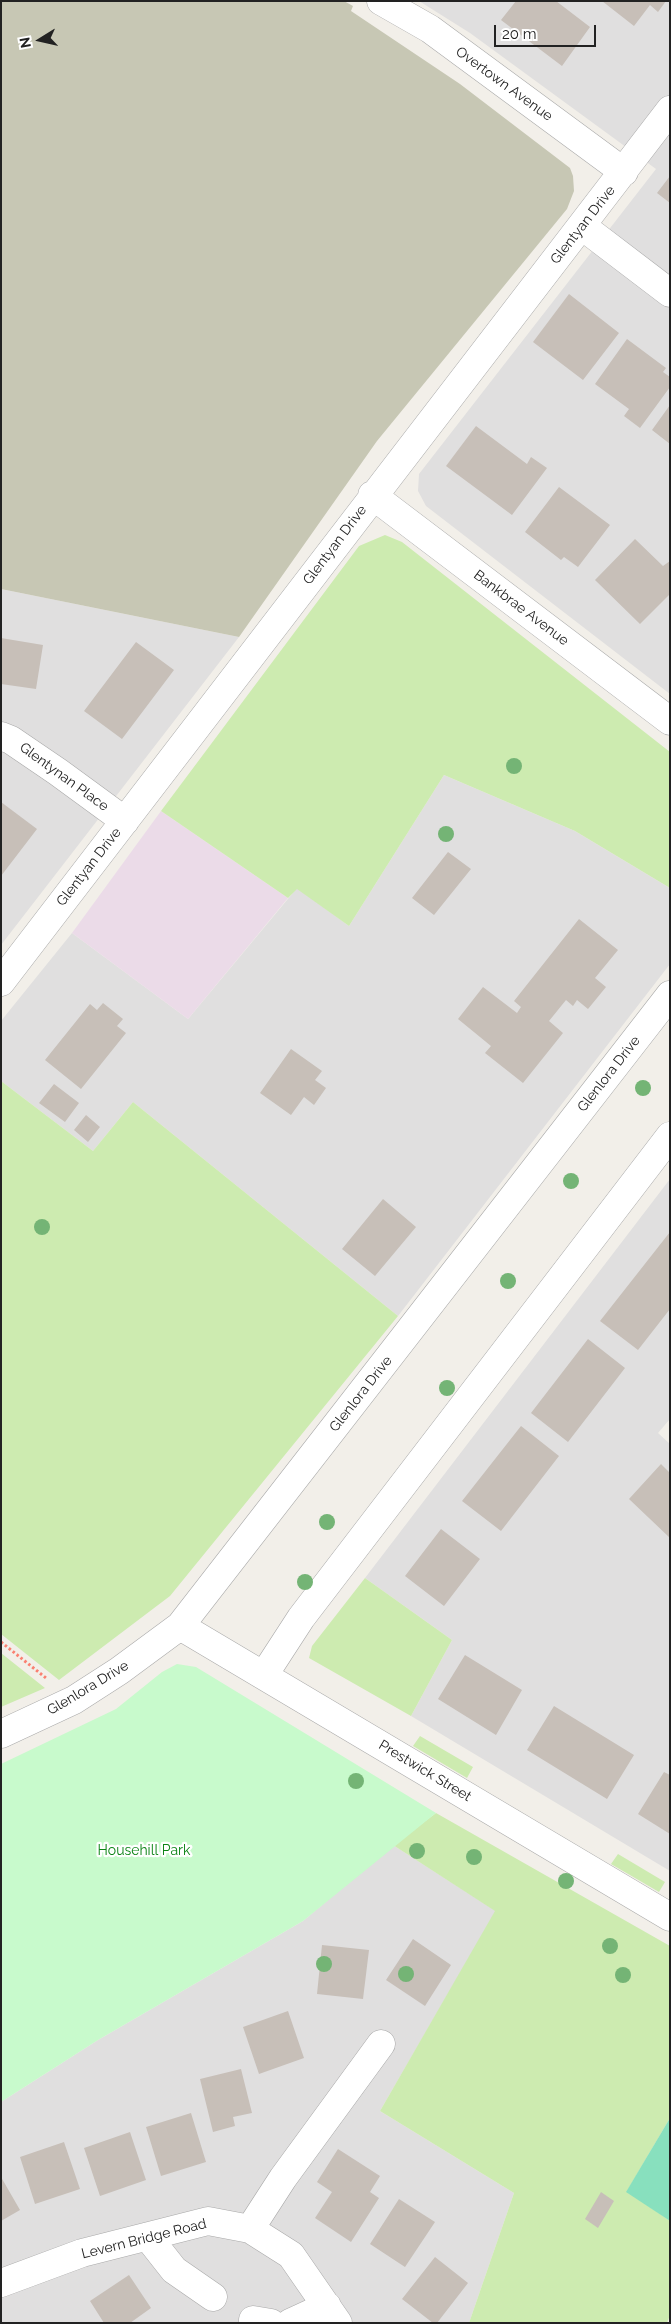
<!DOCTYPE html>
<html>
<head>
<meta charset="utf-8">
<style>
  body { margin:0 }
  #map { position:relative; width:671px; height:2324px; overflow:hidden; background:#f2efe9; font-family:Raleway,sans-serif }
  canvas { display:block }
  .frame { position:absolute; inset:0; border:2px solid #222; pointer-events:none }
  .north { position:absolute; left:15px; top:15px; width:50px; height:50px; -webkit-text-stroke:4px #fff; paint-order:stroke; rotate:260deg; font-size:14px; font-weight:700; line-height:20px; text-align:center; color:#222 }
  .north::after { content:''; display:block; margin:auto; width:18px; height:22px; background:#222; clip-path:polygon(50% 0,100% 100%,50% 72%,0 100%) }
  .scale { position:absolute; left:494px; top:25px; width:102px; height:22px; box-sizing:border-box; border:2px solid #222; border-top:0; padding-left:6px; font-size:15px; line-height:18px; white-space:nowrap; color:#222; -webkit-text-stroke:4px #fff; paint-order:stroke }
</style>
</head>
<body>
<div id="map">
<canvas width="671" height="2324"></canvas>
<div class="frame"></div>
<div class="north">N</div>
<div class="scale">20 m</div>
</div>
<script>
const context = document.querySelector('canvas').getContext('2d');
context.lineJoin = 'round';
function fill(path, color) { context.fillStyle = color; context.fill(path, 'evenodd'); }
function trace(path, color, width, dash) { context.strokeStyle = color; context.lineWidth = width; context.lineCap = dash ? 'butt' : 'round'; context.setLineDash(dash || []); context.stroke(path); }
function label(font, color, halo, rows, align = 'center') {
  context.font = font + ' Raleway,sans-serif'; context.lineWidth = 4.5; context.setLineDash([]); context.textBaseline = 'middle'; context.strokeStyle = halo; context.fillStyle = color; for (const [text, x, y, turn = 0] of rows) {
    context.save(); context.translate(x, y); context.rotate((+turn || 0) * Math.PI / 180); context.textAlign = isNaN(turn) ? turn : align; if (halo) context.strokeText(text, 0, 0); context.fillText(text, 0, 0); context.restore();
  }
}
fill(new Path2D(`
  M 419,1 L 670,1 L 670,694 L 426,506 L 418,491 L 419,474 L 656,169 L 470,33 Z
  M 1,589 L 239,637 L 1,945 Z
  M 444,775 L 575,831 L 670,888 L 670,964 L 398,1316 L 133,1102 L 93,1151 L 1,1081 L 1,1021 L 72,933 L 188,1019 L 297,888 L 349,926 Z
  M 670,1179 L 670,1419 L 658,1433 L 670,1444 L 670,1871 L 411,1716 L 452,1640 L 365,1578 Z
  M 393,1845 L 496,1911 L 380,2111 L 514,2193 L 469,2323 L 1,2323 L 1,2102 L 98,2040 L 303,1921 Z`), '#e0dfdf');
fill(new Path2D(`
  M 161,811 L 288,898 L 188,1019 L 72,933 Z`), '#ebdbe8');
fill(new Path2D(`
  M 1,1 L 344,1 L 353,6 L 351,11 L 460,84 L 570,168 L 573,176 L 574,191 L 567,209 L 377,441 L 239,637 L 1,589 Z`), '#c7c7b4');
fill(new Path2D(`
  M 385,535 L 402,542 L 670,752 L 670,888 L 575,831 L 444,775 L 349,926 L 297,889 L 288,898 L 161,811 L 359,546 Z
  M 1,1081 L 93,1151 L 133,1102 L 398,1316 L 170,1596 L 59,1680 L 1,1634 Z
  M 365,1578 L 452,1640 L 411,1716 L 309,1658 L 312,1646 Z
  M 1,1653 L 45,1688 L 1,1707 Z
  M 420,1736 L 473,1767 L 467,1778 L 413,1746 Z
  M 436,1813 L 670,1946 L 670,2118 L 627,2191 L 670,2221 L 670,2315 L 667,2323 L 469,2323 L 514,2193 L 380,2111 L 495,1911 L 393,1845 Z
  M 618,1854 L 665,1882 L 659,1892 L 611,1864 Z`), '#cdebb0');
fill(new Path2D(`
  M 177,1664 L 196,1667 L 436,1813 L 303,1921 L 98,2040 L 1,2102 L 1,1764 L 116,1709 L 162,1672 Z`), '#c8facc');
fill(new Path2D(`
  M 670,2118 L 670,2221 L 626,2192 Z`), '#88e0be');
fill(new Path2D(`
  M 516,1 L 556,1 L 590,27 L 562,66 L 501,20 Z
  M 602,1 L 666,1 L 658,12 L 650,5 L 634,26 Z
  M 670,176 L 670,203 L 657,193 Z
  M 569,294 L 619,333 L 583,380 L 533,342 Z
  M 627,339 L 666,368 L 663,372 L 670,377 L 670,387 L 640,428 L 624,416 L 629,409 L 595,384 Z
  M 670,405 L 670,444 L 652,430 Z
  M 476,426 L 527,464 L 531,457 L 547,468 L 512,515 L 446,466 Z
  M 559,487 L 610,525 L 578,567 L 564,557 L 561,560 L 525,532 Z
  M 635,539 L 663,566 L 670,561 L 670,594 L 640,624 L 595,580 Z
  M 1,638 L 43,645 L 36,689 L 1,684 Z
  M 136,642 L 174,670 L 122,739 L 84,711 Z
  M 1,802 L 37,829 L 1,876 Z
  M 448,852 L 471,869 L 434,915 L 412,898 Z
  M 579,919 L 618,950 L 595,978 L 606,987 L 588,1009 L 577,1000 L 573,1006 L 566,1000 L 549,1021 L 563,1033 L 523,1083 L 485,1053 L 491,1046 L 458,1019 L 483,987 L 517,1013 L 521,1007 L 514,1001 Z
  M 103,1003 L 123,1019 L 117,1026 L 126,1033 L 81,1089 L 45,1060 L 90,1004 L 97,1010 Z
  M 291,1049 L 322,1071 L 315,1080 L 326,1088 L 314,1105 L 304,1097 L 291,1115 L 260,1093 Z
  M 54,1084 L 79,1103 L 65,1122 L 39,1103 Z
  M 86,1115 L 100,1127 L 88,1142 L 74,1130 Z
  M 383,1199 L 416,1227 L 375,1276 L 342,1249 Z
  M 670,1232 L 670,1309 L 638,1350 L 600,1321 Z
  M 588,1339 L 625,1368 L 568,1442 L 531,1413 Z
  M 521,1426 L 559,1456 L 501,1531 L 462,1501 Z
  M 661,1464 L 670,1473 L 670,1538 L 629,1499 Z
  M 441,1529 L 480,1559 L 444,1606 L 405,1576 Z
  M 465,1655 L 522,1690 L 496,1735 L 438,1699 Z
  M 554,1706 L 634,1755 L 607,1799 L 527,1750 Z
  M 664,1772 L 670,1775 L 670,1834 L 638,1814 Z
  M 413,1939 L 451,1965 L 425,2006 L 386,1980 Z
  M 322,1945 L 369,1950 L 363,1999 L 317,1994 Z
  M 288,2011 L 304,2058 L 259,2074 L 243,2027 Z
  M 241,2069 L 252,2113 L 233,2117 L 235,2126 L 213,2132 L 200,2079 Z
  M 191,2113 L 206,2162 L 161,2176 L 146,2127 Z
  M 130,2132 L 146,2180 L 100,2196 L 84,2148 Z
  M 64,2142 L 80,2189 L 35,2204 L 20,2157 Z
  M 338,2149 L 380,2176 L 370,2192 L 379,2198 L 351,2242 L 315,2218 L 332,2192 L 317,2182 Z
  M 1,2177 L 20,2210 L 1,2221 Z
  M 601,2192 L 614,2201 L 598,2228 L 585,2219 Z
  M 399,2199 L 435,2222 L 405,2267 L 370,2244 Z
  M 435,2257 L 468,2283 L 437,2323 L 433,2323 L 402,2299 Z
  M 129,2275 L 151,2308 L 130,2323 L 104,2323 L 90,2301 Z`), '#c7bfb8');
const minor = new Path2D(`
  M 381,1 L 430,29 L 624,172
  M 582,226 L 670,293
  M 372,495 L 670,721
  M 1,736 L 11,740 L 58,772 L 125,821
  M 1,982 L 670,110
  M 180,1626 L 670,1917
  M 264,1675 L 301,1618 L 670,1136
  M 1,1734 L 74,1700 L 119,1671 L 180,1626 L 670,995
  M 250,2229 L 283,2178 L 381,2044
  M 148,2237 L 174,2270 L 213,2297
  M 1,2283 L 82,2253 L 208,2221 L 250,2229 L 291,2255 L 338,2323
  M 253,2320 L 271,2323
  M 290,2323 L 327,2306`);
trace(minor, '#a9a9a9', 29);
trace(new Path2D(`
  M 1,1642 L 46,1678`), '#fa8072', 3, [2.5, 2.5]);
trace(minor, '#fff', 28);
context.fillStyle = '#74b475';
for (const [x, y] of [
  [514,766],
  [446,834],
  [643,1088],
  [571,1181],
  [42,1227],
  [508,1281],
  [447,1388],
  [327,1522],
  [305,1582],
  [356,1781],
  [417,1851],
  [474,1857],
  [566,1881],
  [610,1946],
  [324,1964],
  [406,1974],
  [623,1975]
]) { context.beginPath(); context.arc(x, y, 8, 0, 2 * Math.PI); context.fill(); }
label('14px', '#222', '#fff', [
  ["Overtown Avenue",504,84,36],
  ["Glentyan Drive",583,225,-52],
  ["Glentyan Drive",335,545,-53],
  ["Bankbrae Avenue",521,608,37],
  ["Glentynan Place",64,777,36],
  ["Glentyan Drive",89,867,-52],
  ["Glenlora Drive",609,1074,-52],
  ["Glenlora Drive",361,1394,-52],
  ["Glenlora Drive",88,1688,-31],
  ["Prestwick Street",425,1771,31],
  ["Levern Bridge Road",144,2239,-14]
]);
label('14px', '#0c8416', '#fff', [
  ["Househill Park",144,1851]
]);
</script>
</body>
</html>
